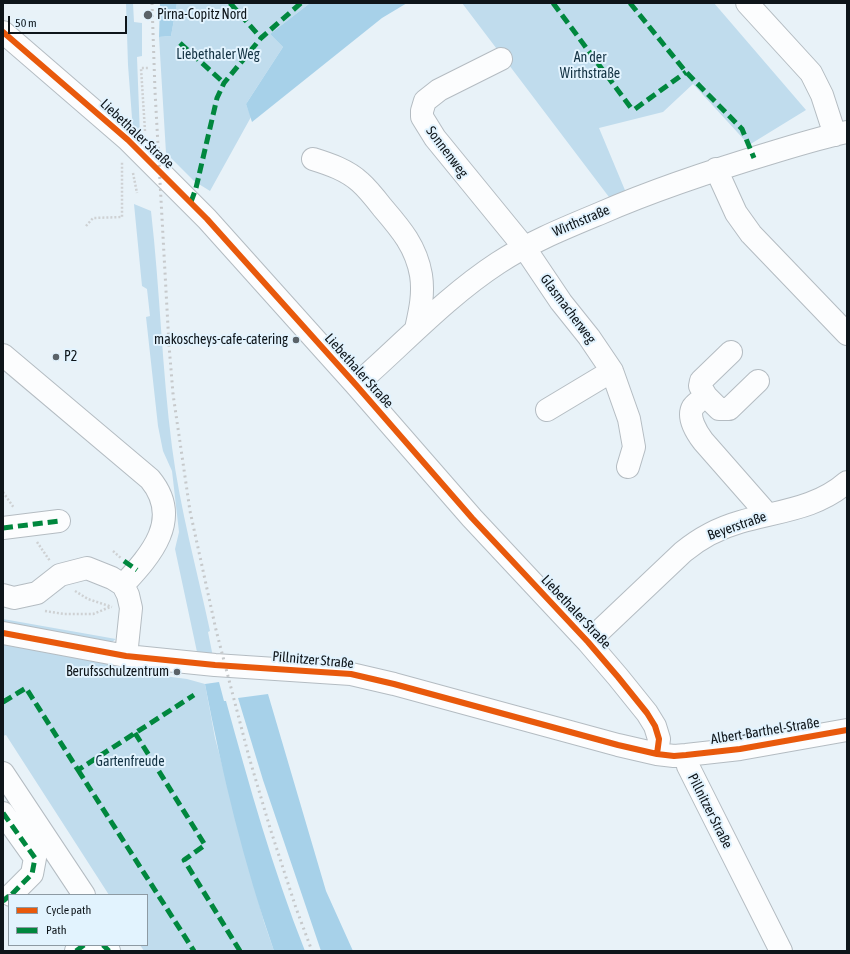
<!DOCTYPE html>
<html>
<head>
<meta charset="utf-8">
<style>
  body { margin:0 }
  #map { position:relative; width:850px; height:954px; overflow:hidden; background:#e8f2f8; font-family:"Asap Condensed",sans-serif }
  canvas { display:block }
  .frame { position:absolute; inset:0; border:4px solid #0e151a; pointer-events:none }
  .legend { position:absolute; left:8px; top:894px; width:140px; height:52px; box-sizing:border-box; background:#e2f3fe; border:1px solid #8d9aa3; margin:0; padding:5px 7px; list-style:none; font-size:12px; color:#0e151a }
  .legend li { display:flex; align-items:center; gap:8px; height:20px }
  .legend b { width:20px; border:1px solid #8d9aa3 }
  .scale { position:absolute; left:8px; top:16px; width:119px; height:18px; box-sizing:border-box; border:2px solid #0e151a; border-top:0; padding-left:5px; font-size:12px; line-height:14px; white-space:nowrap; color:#0e151a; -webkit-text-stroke:3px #e2f3fe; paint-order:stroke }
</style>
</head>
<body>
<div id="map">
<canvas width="850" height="954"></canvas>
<div class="frame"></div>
<ul class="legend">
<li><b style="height:5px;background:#e8590c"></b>Cycle path</li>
<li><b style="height:5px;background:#00873e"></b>Path</li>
</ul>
<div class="scale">50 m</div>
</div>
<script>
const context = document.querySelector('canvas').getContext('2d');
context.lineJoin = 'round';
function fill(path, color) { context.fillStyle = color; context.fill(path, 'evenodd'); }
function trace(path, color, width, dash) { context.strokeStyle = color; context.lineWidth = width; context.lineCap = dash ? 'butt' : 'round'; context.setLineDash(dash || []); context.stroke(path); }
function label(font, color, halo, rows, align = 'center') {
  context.font = font + ' "Asap Condensed",sans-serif'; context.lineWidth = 4; context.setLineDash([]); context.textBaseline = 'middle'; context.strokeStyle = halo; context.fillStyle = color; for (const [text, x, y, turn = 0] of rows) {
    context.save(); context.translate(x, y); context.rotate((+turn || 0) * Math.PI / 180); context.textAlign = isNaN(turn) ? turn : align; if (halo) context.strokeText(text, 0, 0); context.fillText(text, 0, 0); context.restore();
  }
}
fill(new Path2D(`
  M 126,3 L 133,3 L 134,22 L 142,23 L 142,56 L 137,57 L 140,136 L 136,140 L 131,136 L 132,118 L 128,65 Z
  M 177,3 L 310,3 L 270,34 L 283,47 L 246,104 L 251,117 L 210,191 L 194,181 L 166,153 L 159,37 L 171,36 Z
  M 462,3 L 714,3 L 806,110 L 749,145 L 693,84 L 663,112 L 599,128 L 627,195 L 612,201 Z
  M 134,204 L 151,211 C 160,290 162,369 172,447 C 180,509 197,570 210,631 L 208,632 L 213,657 L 197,652 L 175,549 L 179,532 L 172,471 L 163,451 L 158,426 L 146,317 L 150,316 L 147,289 L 142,286 Z
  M 3,619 L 116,639 L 112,642 L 104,644 L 3,625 Z
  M 3,644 L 94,661 L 143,668 L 147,670 L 148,674 L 187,679 L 205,684 L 215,738 L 264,922 L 274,951 L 144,951 L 140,945 L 147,945 L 147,895 L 109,895 L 6,735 L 3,736 Z`), '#c0dced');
fill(new Path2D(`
  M 160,3 L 177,3 L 171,36 L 159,37 Z
  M 310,3 L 407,3 L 382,18 L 252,122 L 246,104 L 283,47 L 270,34 Z
  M 219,682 L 224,701 L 226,701 C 249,785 273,870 305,951 L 274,951 C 244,864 222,774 205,684 Z
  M 268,694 L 326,891 L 353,951 L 321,951 L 263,780 L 238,698 Z`), '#a7d1e9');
const minor = new Path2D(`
  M 747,3 L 811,73 L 822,95 L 835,135
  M 3,32 L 128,140 L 207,219 L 356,385 L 472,518 L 588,642 L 618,677 L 647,713 L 655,726 L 659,739 L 657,754
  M 501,59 L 439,90 L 425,101 L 422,111 L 422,117 L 435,138 L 524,247 L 561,302 L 589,337 L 612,371 L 629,419 L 634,447 L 628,467
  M 313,159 C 329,164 347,170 360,182 C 368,189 375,198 382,207 C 400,228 416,246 421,275 C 424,294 420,311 416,329
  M 716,169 L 736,213 L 751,234 L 847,334
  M 731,352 L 701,381 L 700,386 L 706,396 L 719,409 L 729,409 L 758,381
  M 3,355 L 150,479 C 183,519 151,555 123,585
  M 356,385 C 403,344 446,297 498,263 C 530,242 565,228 601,213 C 658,188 717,169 777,151 C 800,144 823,137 847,132
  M 706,396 C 702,399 696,403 693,407 C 687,417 697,433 703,441 L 768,515
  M 547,410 L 612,371
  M 3,528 L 59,521
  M 3,595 L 14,598 L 37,593 L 60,575 L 87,568 L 112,578 L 123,585 L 128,595 L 131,608 L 126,656
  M 3,633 L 126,656 L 215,665 L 351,674 L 394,684 L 618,745 L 657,754 L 674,756 L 686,755 L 740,749 L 847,730
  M 588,642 L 683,552 C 700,538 719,528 740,522 C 778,511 816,509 847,482
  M 686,755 L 688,766 L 696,782 L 781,951
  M 3,773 L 84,895
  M 3,813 L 35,858 L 32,874 L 11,895
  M 103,945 L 109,951
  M 76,951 L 84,945`);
trace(minor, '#b4bcc2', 24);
trace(new Path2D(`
  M 145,131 L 141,68 L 149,68
  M 133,173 L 137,193
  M 86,226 L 93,218 L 122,217 L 122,161
  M 3,492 L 14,508
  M 37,542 L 50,561
  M 113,551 L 122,559
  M 75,591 L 88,599 L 112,607
  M 45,611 L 64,614 L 93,614 L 110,607`), '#ced1d3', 2.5, [2, 2]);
trace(minor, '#fcfdfe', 22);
trace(new Path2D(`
  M 152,3 L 155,91 L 169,345 L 173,394 L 190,511 L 216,630 L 249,757 L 270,828 L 296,908 L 312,951`), '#c6c9cb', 3, [2, 4]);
trace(new Path2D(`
  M 230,3 L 261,38
  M 553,3 L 631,108 L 635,109 L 686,72
  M 630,3 L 686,72 L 742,129 L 754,158
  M 180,43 L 224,83
  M 191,202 L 196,188 L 217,98 L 224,83 L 261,38 L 301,3
  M 3,528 L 59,521
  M 124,561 L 137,570
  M 3,702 L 26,688 L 78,770 L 194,695
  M 135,733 L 205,845 L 184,860 L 240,951
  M 78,770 L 194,951
  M 3,813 L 35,858 L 32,874 L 11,895
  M 3,901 L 9,896
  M 103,945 L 109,951
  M 76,951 L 84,945`), '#00873e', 5, [10, 5]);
trace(new Path2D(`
  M 3,32 L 128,140 L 207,219 L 356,385 L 472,518 L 588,642 L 618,677 L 647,713 L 655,726 L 659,739 L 657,754
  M 3,633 L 126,656 L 215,665 L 351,674 L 394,684 L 618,745 L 657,754 L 674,756 L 686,755 L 740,749 L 847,730`), '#e8590c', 6);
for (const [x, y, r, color] of [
  [148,15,5,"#5a6268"],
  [296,340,4,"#5a6268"],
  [56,357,4,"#5a6268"],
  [177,672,4,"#5a6268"]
]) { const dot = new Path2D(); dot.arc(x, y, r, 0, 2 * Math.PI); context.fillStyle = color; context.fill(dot); trace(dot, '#e2f3fe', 1.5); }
label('14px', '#0e151a', '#e2f3fe', [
  ["Pirna-Copitz Nord",157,15],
  ["makoscheys-cafe-catering",288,340,"right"],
  ["P2",64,357],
  ["Berufsschulzentrum",169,672,"right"]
], 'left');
label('14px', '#133243', '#e2f3fe', [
  ["Liebethaler Weg",218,55],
  ["An der",590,58],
  ["Wirthstraße",590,74],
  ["Gartenfreude",130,762]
]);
label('14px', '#0e151a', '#e2f3fe', [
  ["Liebethaler Straße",137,134,43],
  ["Sonnenweg",447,152,53],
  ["Wirthstraße",581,221,-23],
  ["Glasmacherweg",568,309,53],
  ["Liebethaler Straße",359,371,48],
  ["Beyerstraße",737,526,-19],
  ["Liebethaler Straße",576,612,47],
  ["Pillnitzer Straße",313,660,5],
  ["Albert-Barthel-Straße",765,731,-9],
  ["Pillnitzer Straße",710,811,63]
]);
</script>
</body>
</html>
